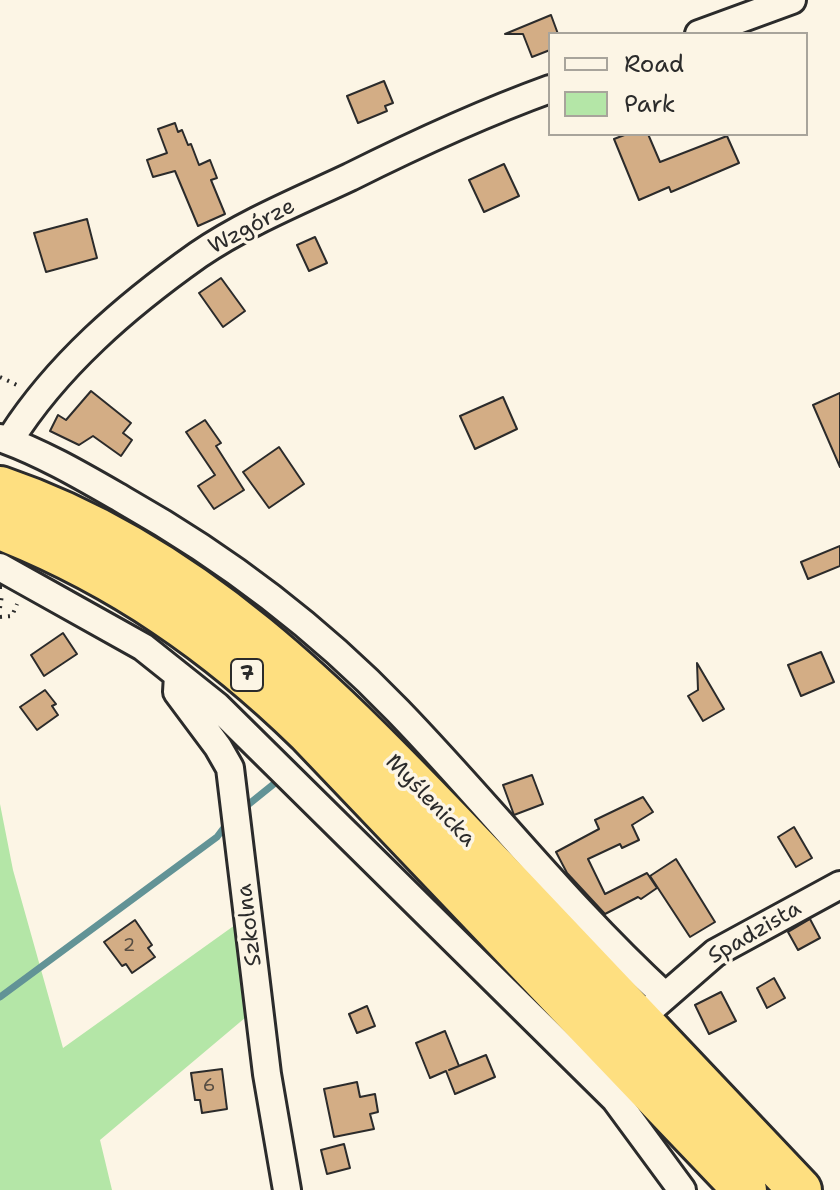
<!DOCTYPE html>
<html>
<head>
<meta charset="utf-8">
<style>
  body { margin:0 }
  #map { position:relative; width:840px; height:1190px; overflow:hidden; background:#fcf5e5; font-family:"Shantell Sans",sans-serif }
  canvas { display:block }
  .legend { position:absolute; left:548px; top:32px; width:260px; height:104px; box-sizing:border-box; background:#fcf5e5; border:2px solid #a8a49b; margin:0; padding:10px 14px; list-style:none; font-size:24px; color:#2b2b2b }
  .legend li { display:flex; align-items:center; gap:16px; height:40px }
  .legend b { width:40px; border:2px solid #a8a49b }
</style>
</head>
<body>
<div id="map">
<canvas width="840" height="1190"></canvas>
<ul class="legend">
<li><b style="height:10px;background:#fcf5e5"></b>Road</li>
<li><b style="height:22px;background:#b4e6a7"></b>Park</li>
</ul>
</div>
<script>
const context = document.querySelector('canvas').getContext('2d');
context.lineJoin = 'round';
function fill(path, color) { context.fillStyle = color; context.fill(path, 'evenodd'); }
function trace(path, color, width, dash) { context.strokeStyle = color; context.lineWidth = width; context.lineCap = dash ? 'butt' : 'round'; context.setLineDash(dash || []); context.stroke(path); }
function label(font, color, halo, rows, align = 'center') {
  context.font = font + ' "Shantell Sans",sans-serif'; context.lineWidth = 7; context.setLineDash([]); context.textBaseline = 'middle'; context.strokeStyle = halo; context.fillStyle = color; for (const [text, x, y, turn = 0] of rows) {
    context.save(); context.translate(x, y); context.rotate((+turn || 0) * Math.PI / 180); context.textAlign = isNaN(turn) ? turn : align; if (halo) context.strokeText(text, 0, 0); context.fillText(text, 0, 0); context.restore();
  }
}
fill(new Path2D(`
  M 0,804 L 13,870 L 63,1048 L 235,925 L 252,1012 L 100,1140 L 112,1190 L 0,1190 Z`), '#b4e6a7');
trace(new Path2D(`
  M 244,808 L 280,779
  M 0,997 L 217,837 L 229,821`), '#629396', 7);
const building = new Path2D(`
  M 551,15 L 558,34 L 550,34 L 550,50 L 532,57 L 523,34 L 505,34 Z
  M 384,81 L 393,103 L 385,106 L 387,111 L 358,123 L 347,96 Z
  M 175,123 L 178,132 L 182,130 L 188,145 L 191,144 L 199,165 L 210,160 L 217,178 L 211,180 L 225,214 L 198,226 L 175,171 L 153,177 L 147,160 L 167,153 L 158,129 Z
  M 627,134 L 648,134 L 660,162 L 727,136 L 739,163 L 671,192 L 669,187 L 639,200 L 614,139 Z
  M 504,164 L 519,196 L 484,212 L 469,180 Z
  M 87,219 L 97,258 L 46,272 L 34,233 Z
  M 315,237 L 327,263 L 309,271 L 297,245 Z
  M 221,278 L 245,311 L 223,327 L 199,293 Z
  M 91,391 L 131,423 L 123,433 L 132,440 L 121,456 L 93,436 L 79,445 L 50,431 L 58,415 L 66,420 Z
  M 840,393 L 840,467 L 813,405 Z
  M 503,397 L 517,429 L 475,449 L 460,416 Z
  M 205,420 L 221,443 L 216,446 L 244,490 L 214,509 L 198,486 L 215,475 L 186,432 Z
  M 279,447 L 304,484 L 269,508 L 243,472 Z
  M 840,546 L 840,566 L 808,579 L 801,562 Z
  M 63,633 L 77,654 L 44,676 L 31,655 Z
  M 821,652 L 834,682 L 801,696 L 788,665 Z
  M 697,663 L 724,709 L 703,721 L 688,696 L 698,690 Z
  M 45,690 L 56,704 L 52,706 L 58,715 L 37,730 L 20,707 Z
  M 532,775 L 543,804 L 514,815 L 503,785 Z
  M 643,797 L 653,812 L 632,825 L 639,840 L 622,848 L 620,844 L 588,859 L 605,894 L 647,873 L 657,888 L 641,899 L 638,897 L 605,914 L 567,873 L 556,852 L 599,829 L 595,820 Z
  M 794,827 L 812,858 L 796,867 L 778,837 Z
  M 676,859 L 715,922 L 690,937 L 650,876 Z
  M 810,919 L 820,938 L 798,950 L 788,932 Z
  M 135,920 L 152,945 L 148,948 L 155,957 L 132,973 L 126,964 L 122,966 L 104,942 Z
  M 774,978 L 785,998 L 767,1008 L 757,988 Z
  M 721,992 L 736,1021 L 709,1034 L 695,1005 Z
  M 367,1006 L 375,1026 L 357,1033 L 349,1014 Z
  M 445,1031 L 459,1066 L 449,1070 L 486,1055 L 495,1077 L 455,1094 L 446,1071 L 430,1078 L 416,1043 Z
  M 222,1069 L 227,1109 L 202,1113 L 200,1100 L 195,1100 L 191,1073 Z
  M 357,1082 L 360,1097 L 375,1094 L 378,1112 L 370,1114 L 374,1129 L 334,1137 L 324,1089 Z
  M 344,1144 L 350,1168 L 327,1174 L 321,1150 Z`);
fill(building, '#d3ad85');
trace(building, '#2b2b2b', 2);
const minor = new Path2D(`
  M 699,34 L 792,0
  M 0,438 C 43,453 85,478 125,501 C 226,558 317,627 398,711 C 488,804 568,907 664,995
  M 9,441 C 56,366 126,306 198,255 C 245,223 299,201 350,177 C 416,144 481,114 550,89
  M 0,567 L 143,647 L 217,706 L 615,1099 L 682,1190
  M 178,675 L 177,692 L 218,747 L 230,768 L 267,1074 L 287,1190
  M 653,1007 L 715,953 L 840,885`);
const trunk = new Path2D(`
  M 0,488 C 206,558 350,717 497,870 C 598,976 699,1083 800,1190
  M 0,528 C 119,575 217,643 308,732 L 745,1190`);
trace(minor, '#2b2b2b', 32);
trace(trunk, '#2b2b2b', 48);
trace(new Path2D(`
  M 0,377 L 19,386
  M 0,608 L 2,595
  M 0,617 L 12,616 L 17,604`), '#2b2b2b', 4, [2, 6]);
trace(minor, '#fcf5e5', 26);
trace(trunk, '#fedf80', 42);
trace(new Path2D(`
  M 0,587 L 2,587`), '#2b2b2b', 4, [2, 6]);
label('18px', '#554c42', null, [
  ["2",129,946],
  ["6",209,1086]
]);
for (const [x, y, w] of [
  [247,675,32]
]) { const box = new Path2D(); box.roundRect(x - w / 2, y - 16, w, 32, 6); context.fillStyle = '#fcf5e5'; context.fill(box); trace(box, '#2b2b2b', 2); }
label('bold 20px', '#2b2b2b', null, [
  ["7",247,675]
]);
label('22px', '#2b2b2b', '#fcf5e5', [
  ["Wzgórze",252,227,-28],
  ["Myślenicka",430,801,46],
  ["Szkolna",250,925,-97],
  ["Spadzista",755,933,-30]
]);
</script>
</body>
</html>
